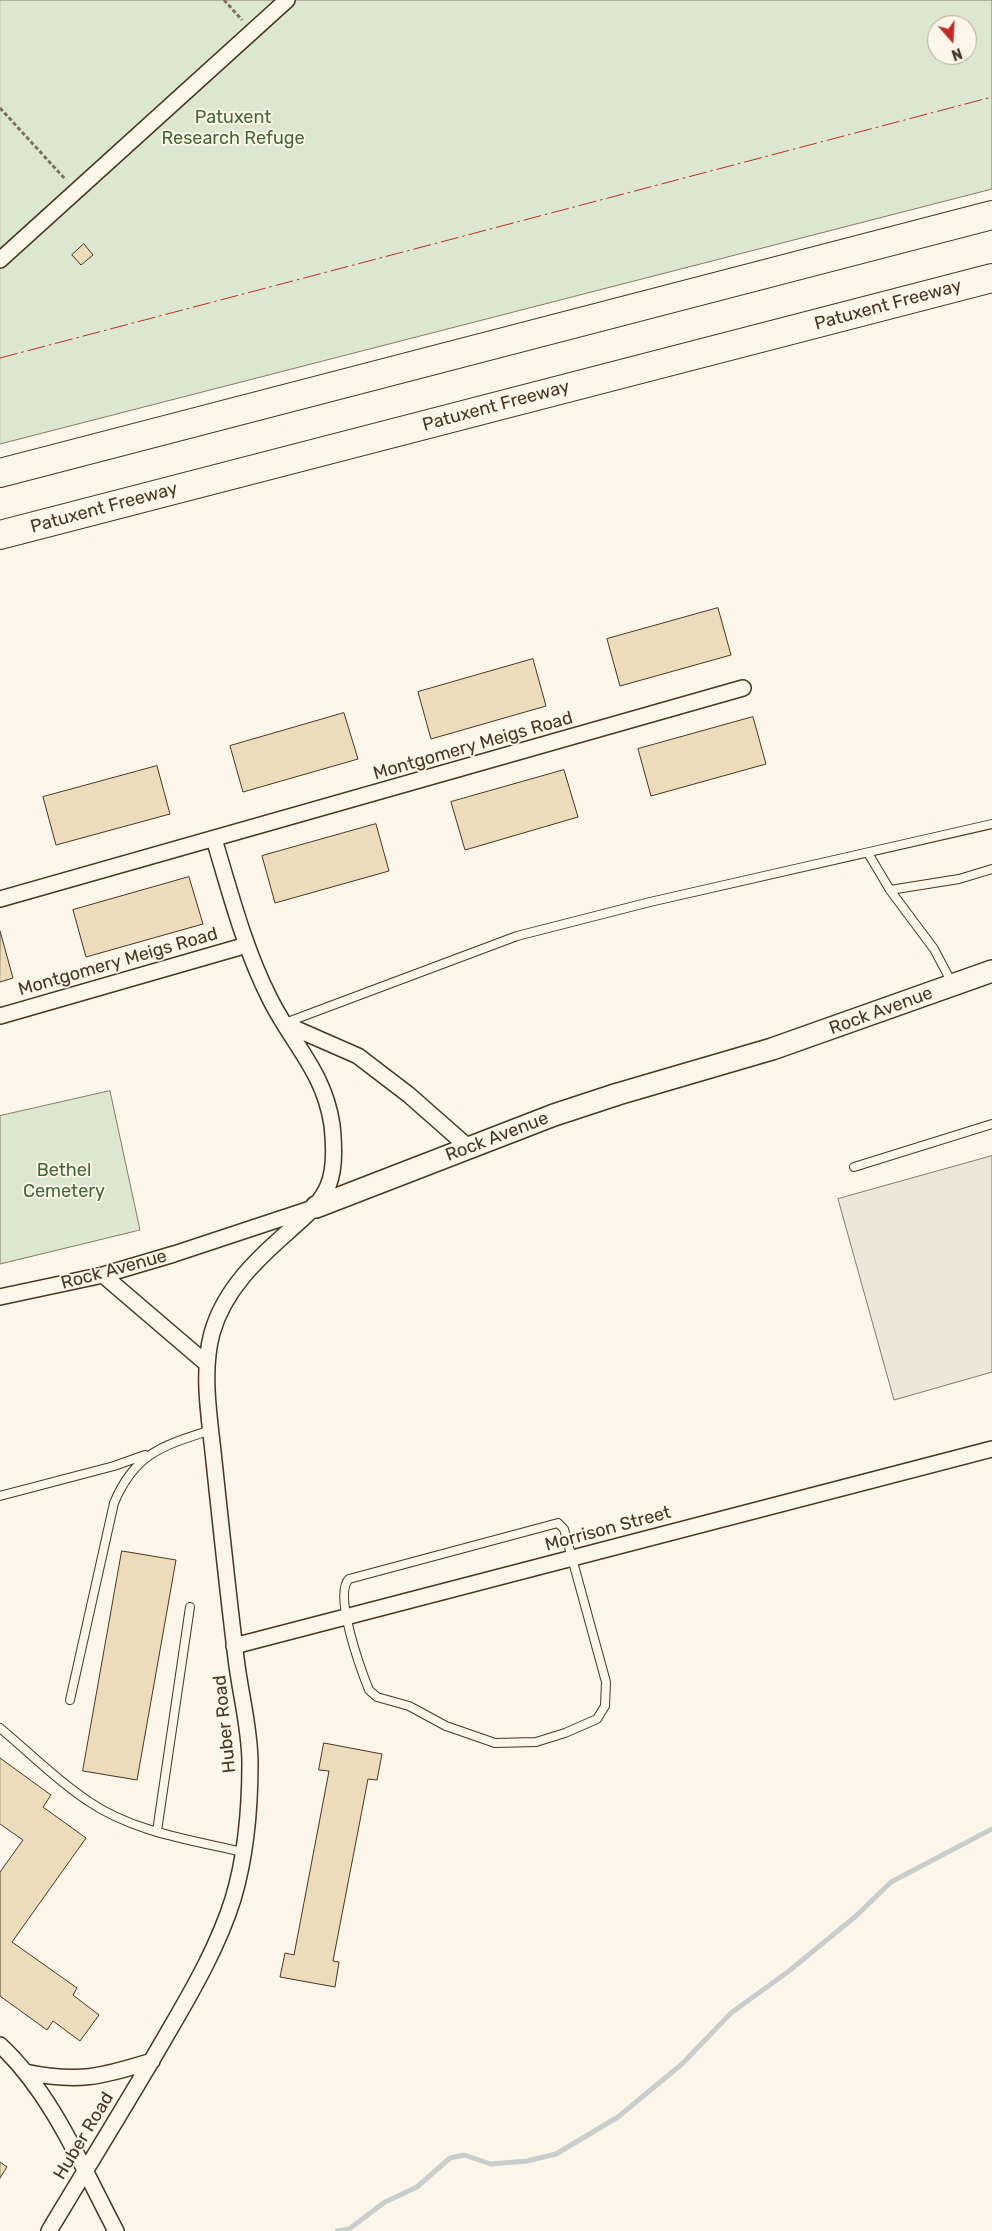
<!DOCTYPE html>
<html>
<head>
<meta charset="utf-8">
<style>
  body { margin:0 }
  #map { position:relative; width:992px; height:2231px; overflow:hidden; background:#fbf6e9; font-family:Rubik,sans-serif }
  canvas { display:block }
  .north { position:absolute; left:927px; top:15px; width:50px; height:50px; box-sizing:border-box; background:#fbf6e9; border:1px solid #b4a999; border-radius:50%; rotate:161deg; font-size:14px; font-weight:700; line-height:20px; text-align:center; color:#4a3520 }
  .north::after { content:''; display:block; margin:auto; width:18px; height:22px; background:#c62828; clip-path:polygon(50% 0,100% 100%,50% 72%,0 100%) }
</style>
</head>
<body>
<div id="map">
<canvas width="992" height="2231"></canvas>
<div class="north">N</div>
</div>
<script>
const context = document.querySelector('canvas').getContext('2d');
context.lineJoin = 'round';
function fill(path, color) { context.fillStyle = color; context.fill(path, 'evenodd'); }
function trace(path, color, width, dash) { context.strokeStyle = color; context.lineWidth = width; context.lineCap = dash ? 'butt' : 'round'; context.setLineDash(dash || []); context.stroke(path); }
function label(font, color, halo, rows, align = 'center') {
  context.font = font + ' Rubik,sans-serif'; context.lineWidth = 4; context.setLineDash([]); context.textBaseline = 'middle'; context.strokeStyle = halo; context.fillStyle = color; for (const [text, x, y, turn = 0] of rows) {
    context.save(); context.translate(x, y); context.rotate((+turn || 0) * Math.PI / 180); context.textAlign = isNaN(turn) ? turn : align; if (halo) context.strokeText(text, 0, 0); context.fillText(text, 0, 0); context.restore();
  }
}
const green = new Path2D(`
  M 0,0 L 992,0 L 992,189 L 0,444 ZM 937,25 L 967,25 L 967,55 L 937,55 Z
  M 110,1091 L 140,1230 L 0,1264 L 0,1116 Z`);
fill(green, '#dce7d0');
trace(green, '#887966', 1);
const parking = new Path2D(`
  M 992,1156 L 992,1372 L 894,1400 L 838,1199 Z`);
fill(parking, '#ede7d9');
trace(parking, '#887966', 1);
trace(new Path2D(`
  M 337,2231 L 349,2229 L 385,2202 L 417,2187 L 450,2158 L 464,2155 L 491,2164 L 527,2161 L 556,2154 L 618,2117 L 682,2064 L 731,2013 L 789,1971 L 856,1916 L 891,1882 L 992,1829`), '#c9cecd', 5);
const building = new Path2D(`
  M 84,244 L 93,255 L 81,265 L 72,255 Z
  M 718,608 L 731,655 L 620,686 L 607,639 Z
  M 533,659 L 546,706 L 431,739 L 418,692 Z
  M 344,713 L 358,759 L 243,792 L 230,746 Z
  M 753,717 L 766,764 L 651,796 L 638,749 Z
  M 157,766 L 170,814 L 56,845 L 43,797 Z
  M 564,770 L 578,817 L 465,850 L 451,802 Z
  M 376,824 L 389,871 L 275,903 L 262,856 Z
  M 189,877 L 203,924 L 86,957 L 73,910 Z
  M 0,931 L 13,978 L 0,982 Z
  M 122,1551 L 176,1560 L 137,1780 L 83,1771 Z
  M 324,1743 L 382,1754 L 377,1780 L 368,1779 L 333,1961 L 339,1962 L 335,1987 L 280,1977 L 285,1953 L 294,1955 L 329,1771 L 319,1770 Z
  M 0,1758 L 51,1795 L 43,1807 L 86,1838 L 12,1942 L 77,1988 L 73,1995 L 99,2015 L 80,2041 L 53,2021 L 47,2030 L 0,1996 L 0,1872 L 23,1840 L 0,1824 Z
  M 0,2162 L 7,2167 L 0,2178 Z`);
fill(building, '#ecdcbc');
trace(building, '#4a3520', 1);
const lane = new Path2D(`
  M 868,853 L 890,890 L 934,949 L 952,983
  M 890,890 L 959,879 L 992,869
  M 285,1023 L 517,936 L 650,902 L 992,824
  M 854,1167 L 992,1124
  M 0,1496 L 114,1466 L 145,1455
  M 558,1523 L 564,1529 L 606,1682 L 605,1706 L 597,1719 L 565,1733 L 536,1742 L 495,1743 L 446,1726 L 409,1706 L 377,1697 L 369,1690 C 361,1670 333,1594 349,1579 Z
  M 70,1700 L 114,1503 C 135,1453 162,1446 211,1430
  M 0,1728 C 29,1752 56,1780 88,1801 C 133,1832 191,1840 243,1852
  M 157,1831 L 190,1607`);
const street = new Path2D(`
  M 0,260 L 287,0
  M 0,899 L 743,688
  M 0,1016 L 247,945
  M 285,1024 L 358,1056 L 409,1095 L 468,1147
  M 103,1275 L 207,1364
  M 0,1297 L 103,1275 L 174,1254 L 310,1209
  M 234,1646 L 992,1449
  M 0,2045 C 52,2093 83,2169 116,2231
  M 25,2072 C 78,2083 101,2077 152,2061
  M 49,2231 C 89,2164 131,2097 170,2029 C 194,1988 219,1944 233,1899 C 246,1856 250,1808 250,1763 C 250,1728 240,1693 236,1658 C 228,1593 221,1527 214,1461 C 210,1420 201,1374 212,1333 C 224,1290 257,1259 289,1231 C 304,1217 320,1205 328,1186 C 335,1170 334,1143 332,1125 C 324,1071 292,1044 269,997 C 244,947 230,892 214,839`);
const secondary = new Path2D(`
  M 316,1207 L 554,1115 L 618,1094 L 772,1049 L 992,971`);
const highway = new Path2D(`
  M 0,473 L 992,215
  M 0,535 L 992,278`);
trace(lane, '#4a3520', 10);
trace(street, '#4a3520', 18);
trace(secondary, '#4a3520', 24);
trace(highway, '#4a3520', 30);
trace(new Path2D(`
  M 224,0 L 242,20
  M 0,108 L 66,180`), '#7f6f5c', 3, [4, 2.5]);
trace(lane, '#fbf6e9', 8);
trace(street, '#fbf6e9', 15);
trace(secondary, '#fbf6e9', 21);
trace(highway, '#fbf6e9', 28);
trace(new Path2D(`
  M 0,358 L 992,97`), '#c62828', 1, [18, 4, 2.5, 4]);
label('18px', '#436837', '#fbf6e9', [
  ["Patuxent",233,118],
  ["Research Refuge",233,139],
  ["Bethel",64,1171],
  ["Cemetery",64,1192]
]);
label('18px', '#4a3520', '#fbf6e9', [
  ["Patuxent Freeway",888,305,-15],
  ["Patuxent Freeway",496,406,-15],
  ["Patuxent Freeway",104,508,-15],
  ["Montgomery Meigs Road",473,746,-16],
  ["Montgomery Meigs Road",118,962,-16],
  ["Rock Avenue",881,1011,-20],
  ["Rock Avenue",497,1137,-21],
  ["Rock Avenue",114,1270,-15],
  ["Morrison Street",608,1529,-15],
  ["Huber Road",225,1724,-96],
  ["Huber Road",84,2136,-59]
]);
</script>
</body>
</html>
